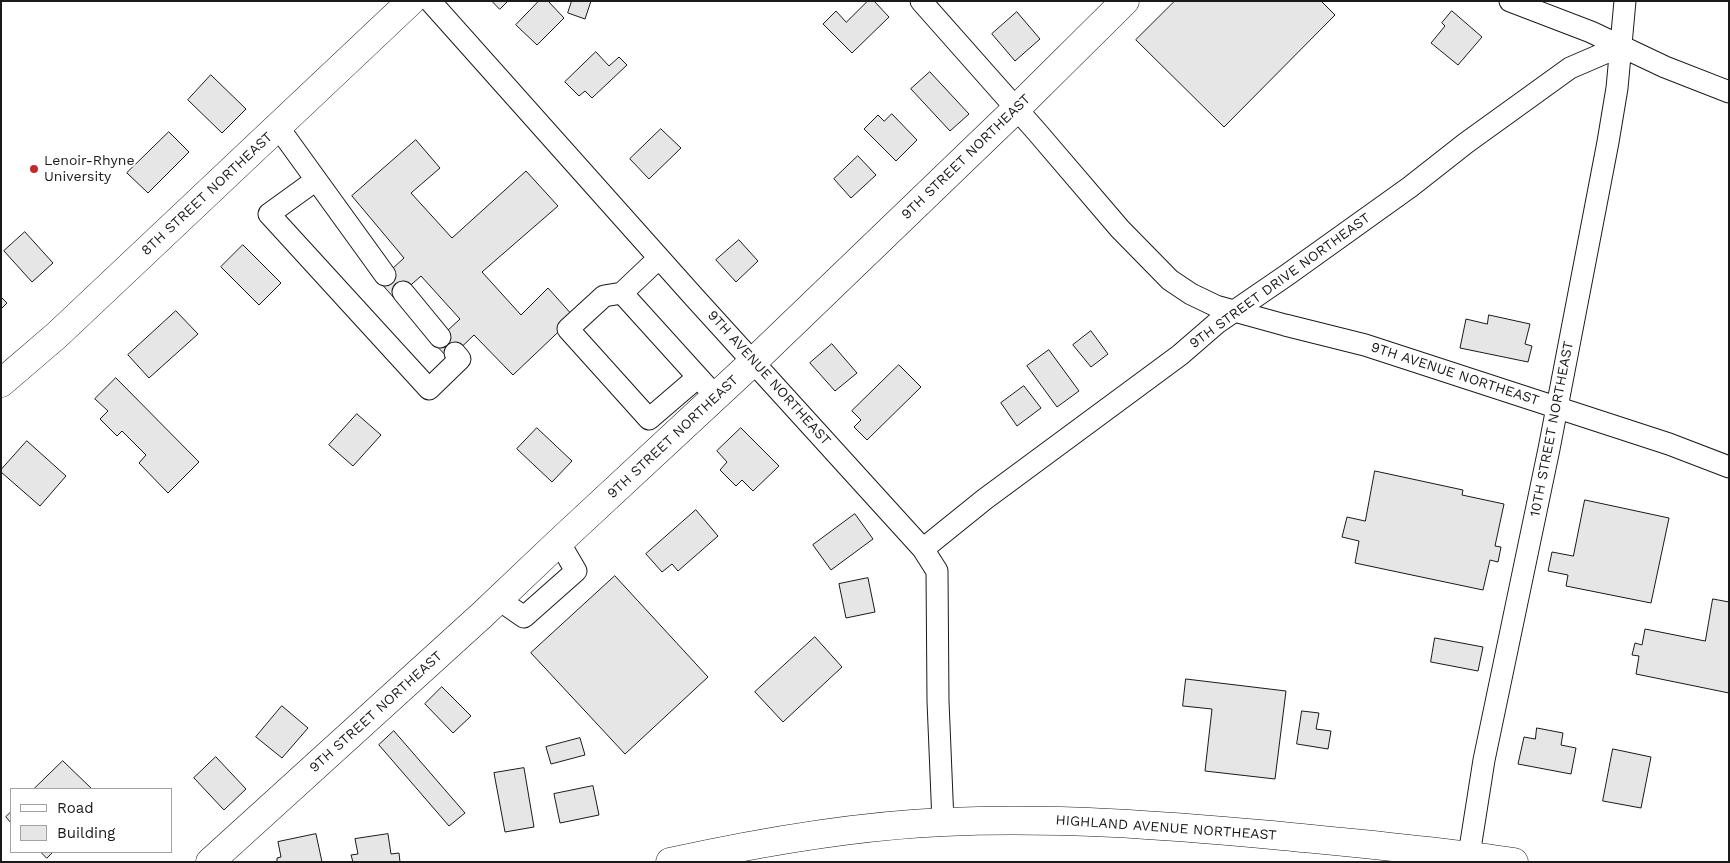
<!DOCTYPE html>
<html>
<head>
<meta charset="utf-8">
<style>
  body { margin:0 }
  #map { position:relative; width:1730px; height:863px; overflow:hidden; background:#fff; font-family:"Work Sans",sans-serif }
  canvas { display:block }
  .frame { position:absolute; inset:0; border:2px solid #1a1a1a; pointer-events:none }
  .legend { position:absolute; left:10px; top:788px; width:162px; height:65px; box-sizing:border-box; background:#fff; border:1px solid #a3a3a3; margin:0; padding:6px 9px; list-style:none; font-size:15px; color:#1a1a1a }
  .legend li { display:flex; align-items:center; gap:10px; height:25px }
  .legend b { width:25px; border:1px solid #a3a3a3 }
</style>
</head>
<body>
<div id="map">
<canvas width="1730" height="863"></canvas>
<div class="frame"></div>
<ul class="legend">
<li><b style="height:6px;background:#fff"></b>Road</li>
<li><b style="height:14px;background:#e6e6e6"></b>Building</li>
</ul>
</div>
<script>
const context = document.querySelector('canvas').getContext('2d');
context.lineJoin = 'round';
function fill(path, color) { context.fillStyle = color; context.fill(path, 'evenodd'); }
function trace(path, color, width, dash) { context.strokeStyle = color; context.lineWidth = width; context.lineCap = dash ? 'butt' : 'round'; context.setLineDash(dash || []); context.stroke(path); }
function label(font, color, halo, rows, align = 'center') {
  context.font = font + ' "Work Sans",sans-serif'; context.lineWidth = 4; context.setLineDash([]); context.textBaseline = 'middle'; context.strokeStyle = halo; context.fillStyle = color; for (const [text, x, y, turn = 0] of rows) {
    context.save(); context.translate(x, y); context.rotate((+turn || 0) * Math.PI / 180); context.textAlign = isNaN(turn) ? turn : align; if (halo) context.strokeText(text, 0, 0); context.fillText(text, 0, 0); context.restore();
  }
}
const building = new Path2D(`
  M 492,1 L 508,1 L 500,9 Z
  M 539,1 L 548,1 L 564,18 L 537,45 L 516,25 Z
  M 572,1 L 591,1 L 585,19 L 568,13 Z
  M 868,1 L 874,1 L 889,17 L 852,53 L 823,24 L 836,11 L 846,22 Z
  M 1175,1 L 1321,1 L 1335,15 L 1224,127 L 1136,40 Z
  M 1452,11 L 1482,37 L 1458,65 L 1431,43 L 1445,26 L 1442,23 Z
  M 1017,12 L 1040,39 L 1015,61 L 992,34 Z
  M 596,52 L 609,66 L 619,57 L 627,65 L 592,98 L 585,91 L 579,96 L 565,82 Z
  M 930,72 L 969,114 L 950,131 L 911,89 Z
  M 211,75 L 246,109 L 222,133 L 188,100 Z
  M 892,114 L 917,140 L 896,161 L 864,129 L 878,115 L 884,121 Z
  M 661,129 L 681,148 L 649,179 L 630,159 Z
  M 169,132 L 189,152 L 148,193 L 127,173 Z
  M 416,140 L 440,168 L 411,193 L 452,238 L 526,171 L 558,206 L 482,272 L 521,315 L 548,288 L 574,317 L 513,375 L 474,335 L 449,359 L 434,343 L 460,319 L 421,276 L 395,299 L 379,281 L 404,258 L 352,196 Z
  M 858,156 L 876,175 L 851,198 L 834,179 Z
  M 25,232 L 53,263 L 32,282 L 4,251 Z
  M 739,240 L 758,261 L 736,282 L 716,260 Z
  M 243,245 L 281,283 L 259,305 L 221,267 Z
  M 1,297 L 7,303 L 1,309 Z
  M 176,311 L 198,334 L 149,378 L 128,355 Z
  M 1489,315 L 1530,324 L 1525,344 L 1532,346 L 1528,362 L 1460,348 L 1466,319 L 1487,324 Z
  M 1091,331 L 1108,354 L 1091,367 L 1073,345 Z
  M 832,344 L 857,373 L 835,391 L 810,363 Z
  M 1049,350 L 1079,391 L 1057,407 L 1027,366 Z
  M 899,365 L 921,387 L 867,440 L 854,427 L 861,420 L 852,411 Z
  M 116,378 L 199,462 L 168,493 L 139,463 L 146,455 L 122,431 L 117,436 L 100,419 L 108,411 L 95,399 Z
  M 1024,386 L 1041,408 L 1017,426 L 1001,403 Z
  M 357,414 L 381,435 L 353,466 L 329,445 Z
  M 537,428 L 572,461 L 552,482 L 517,449 Z
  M 741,428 L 779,466 L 753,491 L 742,480 L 736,486 L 720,470 L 727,462 L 717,451 Z
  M 27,441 L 66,476 L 40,506 L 1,472 L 1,470 Z
  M 1375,471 L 1463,490 L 1462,495 L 1504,504 L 1495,546 L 1501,547 L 1498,562 L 1490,560 L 1483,590 L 1355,563 L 1359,541 L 1342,537 L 1347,517 L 1365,521 Z
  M 1585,500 L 1669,518 L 1651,603 L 1566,586 L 1568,575 L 1548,571 L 1552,552 L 1573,556 Z
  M 696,510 L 718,536 L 678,571 L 672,564 L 662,572 L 646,554 Z
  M 855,514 L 873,539 L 831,570 L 813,545 Z
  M 615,576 L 708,677 L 625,754 L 531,653 Z
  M 868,578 L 875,612 L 846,618 L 839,584 Z
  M 1713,599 L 1729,602 L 1729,693 L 1636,674 L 1639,656 L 1632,655 L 1635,643 L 1642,645 L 1645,629 L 1705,641 Z
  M 815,637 L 842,667 L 783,722 L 755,692 Z
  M 1435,638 L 1483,647 L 1478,671 L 1431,662 Z
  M 1186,679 L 1286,691 L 1275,779 L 1205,771 L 1212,709 L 1183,706 Z
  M 442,687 L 471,716 L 453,733 L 425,704 Z
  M 282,706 L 308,728 L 282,758 L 256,737 Z
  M 1302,711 L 1319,713 L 1316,729 L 1331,731 L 1328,749 L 1297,744 Z
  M 1537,728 L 1563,733 L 1561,745 L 1576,748 L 1571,774 L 1518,764 L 1524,737 L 1535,739 Z
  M 394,731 L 465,813 L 449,826 L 379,745 Z
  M 580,738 L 585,755 L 551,764 L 546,747 Z
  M 1613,749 L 1651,757 L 1641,808 L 1603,801 Z
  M 216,757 L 246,789 L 224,810 L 194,778 Z
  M 63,761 L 92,789 L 34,789 Z
  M 524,768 L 534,827 L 505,832 L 494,773 Z
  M 593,786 L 599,815 L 560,823 L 554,794 Z
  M 11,812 L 11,823 L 6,817 Z
  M 316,834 L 322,862 L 277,862 L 277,858 L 281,857 L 278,842 Z
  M 388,834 L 391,854 L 399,853 L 400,862 L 353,862 L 351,855 L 358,854 L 355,839 Z
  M 41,852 L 53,852 L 47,858 Z`);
fill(building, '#e6e6e6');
trace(building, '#1a1a1a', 1);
const minor = new Path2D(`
  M 430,1 L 694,297 L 923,549 L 937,571 L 938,701 L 943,822
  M 921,1 L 1037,132 L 1120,229 L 1170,280 L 1191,294 L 1216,306 L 1285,325 L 1365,345 L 1669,444 L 1729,467
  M 1510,1 L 1591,32 L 1665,67 L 1729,92
  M 278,127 L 385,275
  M 316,180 L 269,214 L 429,389 L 460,359 L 455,353
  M 659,258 L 622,293 L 708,388
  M 403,292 L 440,337
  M 622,293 L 604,296 L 568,329 L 649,419 L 698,377
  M 923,549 L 985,499 L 1180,355 L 1217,323 L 1287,275 L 1410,187 L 1466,143 L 1570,68 L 1621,46
  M 498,599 L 524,617 L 576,571 L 559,542
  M 1469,855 L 1484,760 L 1549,449 L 1608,142 L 1617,88 L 1625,1`);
const major = new Path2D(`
  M 1,383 L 57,335 L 411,1
  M 210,862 L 482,615 L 559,542 L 754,361 L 1016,109 L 1125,1
  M 670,862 C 761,842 852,826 944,822 C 1056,817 1162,825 1272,835 C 1353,843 1434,850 1514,862`);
trace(minor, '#1a1a1a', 23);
trace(major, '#1a1a1a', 29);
trace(minor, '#fff', 21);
trace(major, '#fff', 28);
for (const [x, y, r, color] of [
  [34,169,5,"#c62828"]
]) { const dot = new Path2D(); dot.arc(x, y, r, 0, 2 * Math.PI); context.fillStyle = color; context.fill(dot); trace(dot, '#fff', 2); }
label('14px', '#1a1a1a', '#fff', [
  ["9TH STREET NORTHEAST",966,157,-44],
  ["8TH STREET NORTHEAST",207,194,-43],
  ["9TH STREET DRIVE NORTHEAST",1280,281,-36],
  ["9TH AVENUE NORTHEAST",1455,374,18],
  ["9TH AVENUE NORTHEAST",769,378,48],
  ["10TH STREET NORTHEAST",1552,429,-79],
  ["9TH STREET NORTHEAST",673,437,-43],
  ["9TH STREET NORTHEAST",376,712,-42],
  ["HIGHLAND AVENUE NORTHEAST",1166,828,4]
]);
label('14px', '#1a1a1a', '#fff', [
  ["Lenoir-Rhyne",44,161],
  ["University",44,177]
], 'left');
</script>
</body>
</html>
